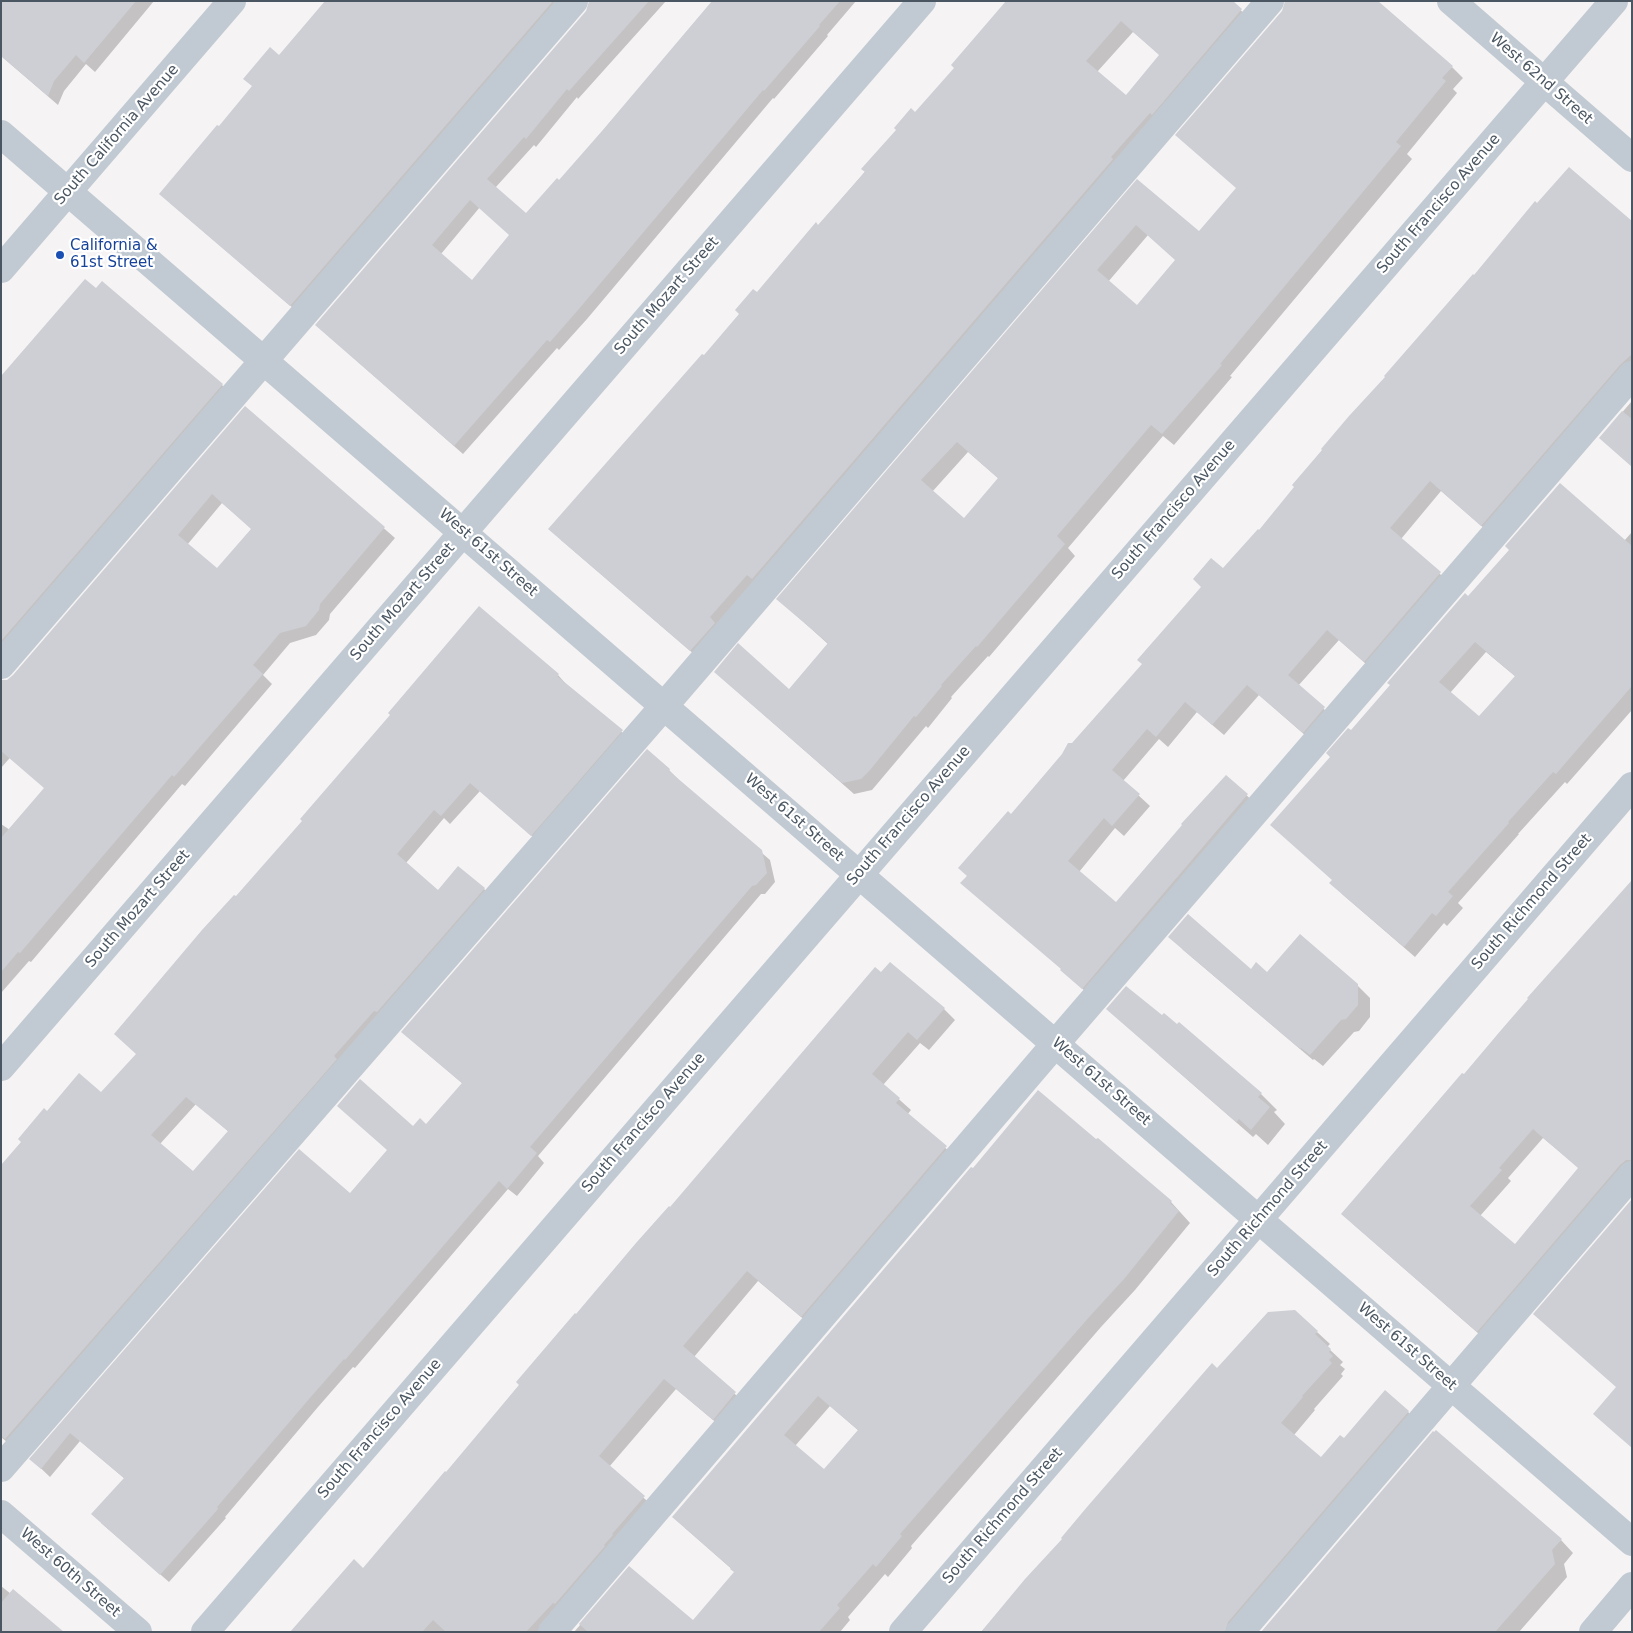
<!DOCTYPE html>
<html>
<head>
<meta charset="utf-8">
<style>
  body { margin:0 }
  #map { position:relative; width:1633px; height:1633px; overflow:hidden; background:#f5f3f3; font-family:"DejaVu Sans",sans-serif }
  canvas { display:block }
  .frame { position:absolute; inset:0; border:2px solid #4a5661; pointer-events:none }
</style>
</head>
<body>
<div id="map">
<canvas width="1633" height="1633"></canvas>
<div class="frame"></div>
</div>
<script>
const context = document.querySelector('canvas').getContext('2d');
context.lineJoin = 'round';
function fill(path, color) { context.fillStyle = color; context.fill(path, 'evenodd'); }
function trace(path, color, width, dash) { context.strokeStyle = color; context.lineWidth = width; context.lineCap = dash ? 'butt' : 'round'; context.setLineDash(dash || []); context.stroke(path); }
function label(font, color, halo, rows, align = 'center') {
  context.font = font + ' "DejaVu Sans",sans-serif'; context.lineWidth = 4.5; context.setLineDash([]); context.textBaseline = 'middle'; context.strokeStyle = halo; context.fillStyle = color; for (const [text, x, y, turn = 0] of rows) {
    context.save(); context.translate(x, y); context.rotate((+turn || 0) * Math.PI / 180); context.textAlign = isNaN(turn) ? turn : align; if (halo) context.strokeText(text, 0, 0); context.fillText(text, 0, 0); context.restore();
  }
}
fill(new Path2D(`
  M 1,1 L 154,1 L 95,72 L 86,64 L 64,91 L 58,105 L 1,56 Z
  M 327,1 L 570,1 L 300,314 L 170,203 L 219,128 Z
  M 590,1 L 666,1 L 578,99 L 577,97 L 536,147 L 534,145 L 495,188 L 526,215 L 559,182 L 714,1 L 856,1 L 827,35 L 828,36 L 774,99 L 773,98 L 587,319 L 559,350 L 557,348 L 463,454 L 316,325 L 587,12 ZM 480,207 L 511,235 L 472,281 L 441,254 Z
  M 1008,1 L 1231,1 L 1252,21 L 702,661 L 561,540 L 704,357 L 955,68 ZM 1133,32 L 1160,55 L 1126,97 L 1097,72 Z
  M 1452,67 L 1463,78 L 1453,89 L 1457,93 L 1407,154 L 1412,159 L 1230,376 L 1232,377 L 1174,445 L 1163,436 L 1068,548 L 1075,556 L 989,657 L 988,656 L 951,697 L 952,698 L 928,728 L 926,726 L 872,790 L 854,794 L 715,672 L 789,690 L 828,644 L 778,599 L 1137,181 L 1199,233 L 1237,189 ZM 1148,235 L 1176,260 L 1137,307 L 1108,282 ZM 968,452 L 999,479 L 965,520 L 932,492 Z
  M 1632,222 L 1632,375 L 1493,536 L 1441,491 L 1401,539 L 1451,584 L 1375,672 L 1339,640 L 1298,686 L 1335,719 L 1314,743 L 1259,695 L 1224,735 L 1197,712 L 1168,747 L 1159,739 L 1123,781 L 1150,806 L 1124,836 L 1115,828 L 1079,872 L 1116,904 L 1226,776 L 1258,806 L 1093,999 L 1062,969 L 962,883 L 1011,816 L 1143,664 L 1223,570 L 1260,531 Z
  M 1,377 L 222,385 L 232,395 L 1,662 Z
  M 1632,401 L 1632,466 L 1600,438 Z
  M 246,408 L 395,538 L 330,614 L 329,620 L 316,635 L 290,643 L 263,675 L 272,684 L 185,786 L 182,784 L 31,962 L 29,961 L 1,993 L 1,824 L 10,830 L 45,789 L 15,752 L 1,768 L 1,681 L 7,681 L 14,676 ZM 222,503 L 252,529 L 217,570 L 187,545 Z
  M 1632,532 L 1632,710 L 1567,784 L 1565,782 L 1518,834 L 1519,834 L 1458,903 L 1463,908 L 1447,926 L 1444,923 L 1415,957 L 1342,894 L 1333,880 L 1271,825 L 1331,757 L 1351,731 L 1469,598 L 1624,541 ZM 1486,652 L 1516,677 L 1479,718 L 1450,693 Z
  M 558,675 L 566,684 L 565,685 L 630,739 L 540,843 L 480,791 L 450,824 L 444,818 L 406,863 L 438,891 L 484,889 L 493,897 L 14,1448 L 1,1437 L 1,1191 L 47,1112 L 101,1094 L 137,1054 L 236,898 ZM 196,1104 L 229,1132 L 193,1173 L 160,1144 Z
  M 669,770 L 678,779 L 677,780 L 770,860 L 775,882 L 765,894 L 761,894 L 538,1156 L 544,1163 L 517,1196 L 508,1189 L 355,1368 L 353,1367 L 318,1407 L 225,1517 L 226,1518 L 169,1582 L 101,1523 L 125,1479 L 80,1441 L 50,1477 L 31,1459 L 351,1194 L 413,1127 L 426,1125 L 463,1084 L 402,1032 Z
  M 1632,882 L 1632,1173 L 1487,1341 L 1353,1224 L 1464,1076 ZM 1543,1138 L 1579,1168 L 1515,1246 L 1480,1216 L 1511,1181 L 1508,1178 Z
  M 1182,949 L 1251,970 L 1357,985 L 1370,998 L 1370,1017 L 1359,1031 L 1354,1032 L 1323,1066 L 1314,1059 L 1313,1060 Z
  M 881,974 L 944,1009 L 955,1020 L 929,1050 L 920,1043 L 883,1085 L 911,1110 L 907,1115 L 957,1158 L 813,1327 L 758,1281 L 694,1357 L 747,1405 L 725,1430 L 676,1389 L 609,1467 L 655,1508 L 552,1632 L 292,1632 L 363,1569 L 447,1474 L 576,1315 Z
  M 1163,1017 L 1177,1026 L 1179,1023 L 1261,1094 L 1277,1110 L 1274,1112 L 1285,1124 L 1268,1145 L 1256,1134 L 1253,1137 L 1159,1055 Z
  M 971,1168 L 1171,1202 L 1190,1223 L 1135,1290 L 1101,1327 L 911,1546 L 912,1548 L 888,1577 L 885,1574 L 848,1617 L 850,1620 L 840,1632 L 574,1632 L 629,1568 L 693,1622 L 735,1572 L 685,1528 ZM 830,1406 L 859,1431 L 824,1471 L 795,1446 Z
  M 1317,1332 L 1330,1344 L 1327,1347 L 1343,1362 L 1340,1365 L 1345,1369 L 1341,1374 L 1343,1376 L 1314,1409 L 1315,1410 L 1294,1435 L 1321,1459 L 1344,1440 L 1408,1412 L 1421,1424 L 1243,1632 L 981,1632 L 1218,1370 Z
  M 1561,1540 L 1573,1553 L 1564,1564 L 1567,1577 L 1519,1632 L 1262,1632 Z
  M 1,1586 L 11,1594 L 1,1632 Z`), '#0003');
fill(new Path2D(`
  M 1,1 L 136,1 L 84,63 L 76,55 L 54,81 L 48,96 L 1,56 Z
  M 325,1 L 553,1 L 290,306 L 159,194 L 217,125 L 219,126 L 252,86 L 243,79 L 270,47 L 279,55 Z
  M 589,1 L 649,1 L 569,91 L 567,89 L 526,139 L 524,137 L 487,179 L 526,213 L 557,178 L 559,180 L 602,131 L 712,1 L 840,1 L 819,25 L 820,26 L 764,91 L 763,90 L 578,310 L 550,342 L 547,340 L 454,446 L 315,325 L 586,11 ZM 470,200 L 509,235 L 472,280 L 432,245 Z
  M 1006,1 L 1233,1 L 1242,9 L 1152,115 L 1150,113 L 1111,157 L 1113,159 L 752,579 L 747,575 L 710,617 L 715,623 L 690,651 L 548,529 L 702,354 L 704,355 L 739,314 L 735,310 L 753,289 L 757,292 L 816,222 L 818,225 L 865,172 L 861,169 L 896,130 L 894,128 L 911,108 L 915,112 L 954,68 L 951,65 ZM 1121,21 L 1159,55 L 1126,95 L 1086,61 Z
  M 1285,1 L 1378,1 L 1453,66 L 1442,78 L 1446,81 L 1396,142 L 1401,146 L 1220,364 L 1222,365 L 1162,434 L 1151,425 L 1057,536 L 1065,544 L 977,647 L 976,646 L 941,685 L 942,686 L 916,717 L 914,716 L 870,770 L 861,779 L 842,783 L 714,672 L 738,643 L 789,689 L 828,643 L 776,599 L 1137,179 L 1199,231 L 1236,188 L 1175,135 L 1282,11 ZM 1136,225 L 1175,260 L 1137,305 L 1097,270 ZM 957,442 L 998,478 L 964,518 L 921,480 Z
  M 1569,167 L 1632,221 L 1632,354 L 1620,365 L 1481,526 L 1430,481 L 1390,528 L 1441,572 L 1364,662 L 1327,630 L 1288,675 L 1325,707 L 1303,733 L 1247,685 L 1212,725 L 1185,702 L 1156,737 L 1147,729 L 1112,770 L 1140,794 L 1112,826 L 1104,818 L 1068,861 L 1116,902 L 1182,825 L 1181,824 L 1226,775 L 1248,794 L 1082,989 L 1060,970 L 1061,969 L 960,883 L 967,876 L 958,868 L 1008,811 L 1011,814 L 1062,754 L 1068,743 L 1072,743 L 1142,664 L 1137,660 L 1201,587 L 1193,579 L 1211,558 L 1223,568 L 1258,529 L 1259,530 L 1294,487 L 1292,485 L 1322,450 L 1321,449 L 1349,416 L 1385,377 L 1384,376 L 1473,274 L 1474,275 L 1535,201 L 1537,203 Z
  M 85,279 L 96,288 L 102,281 L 223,384 L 1,641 L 1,376 Z
  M 245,406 L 385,527 L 320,604 L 319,610 L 306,626 L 280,633 L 253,665 L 263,674 L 174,777 L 172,775 L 20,953 L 18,952 L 1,972 L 1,838 L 44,788 L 1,751 L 1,680 L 7,680 L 13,675 ZM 212,494 L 251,529 L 217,568 L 178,535 Z
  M 1622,411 L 1632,419 L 1632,467 L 1599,438 Z
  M 1560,483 L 1632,546 L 1632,686 L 1556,774 L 1553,772 L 1508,822 L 1509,823 L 1448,892 L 1453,896 L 1436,916 L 1432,913 L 1404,947 L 1329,883 L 1332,880 L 1270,825 L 1330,757 L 1326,753 L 1348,728 L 1351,730 L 1390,685 L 1387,683 L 1465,593 L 1468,596 L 1509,550 L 1505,546 ZM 1475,642 L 1515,676 L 1479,716 L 1439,682 Z
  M 479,606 L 559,674 L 557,676 L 623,730 L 531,836 L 470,783 L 441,816 L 434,810 L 397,854 L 438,890 L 458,866 L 485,888 L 377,1012 L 374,1011 L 334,1056 L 337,1059 L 5,1439 L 1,1436 L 1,1165 L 21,1142 L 18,1139 L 44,1108 L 47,1111 L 79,1073 L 101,1092 L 136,1054 L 114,1034 L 202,930 L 234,895 L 236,896 L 302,821 L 300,819 L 390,715 L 388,713 ZM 186,1097 L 228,1131 L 193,1171 L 151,1135 Z
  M 647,749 L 670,769 L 669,771 L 762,850 L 767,873 L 756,885 L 752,886 L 530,1147 L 537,1153 L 507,1189 L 499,1181 L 345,1360 L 344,1359 L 309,1399 L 217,1507 L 218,1509 L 160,1575 L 91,1514 L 124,1478 L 70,1433 L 41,1469 L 29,1459 L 299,1149 L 350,1193 L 387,1150 L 337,1106 L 360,1079 L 413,1126 L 420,1118 L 426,1124 L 462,1083 L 401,1032 Z
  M 1632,880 L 1632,1160 L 1626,1160 L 1620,1165 L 1477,1332 L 1341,1214 L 1462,1073 L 1464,1074 L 1502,1029 L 1528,999 L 1527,998 ZM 1533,1129 L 1578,1168 L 1515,1244 L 1470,1206 L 1502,1170 L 1499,1168 Z
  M 1188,914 L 1251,969 L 1256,962 L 1267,972 L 1300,934 L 1358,984 L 1358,1005 L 1346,1019 L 1341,1020 L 1310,1055 L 1301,1048 L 1300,1049 L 1168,937 Z
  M 890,962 L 945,1008 L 917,1040 L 908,1032 L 872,1074 L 900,1098 L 896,1103 L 947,1146 L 801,1317 L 747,1271 L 683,1346 L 736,1392 L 713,1420 L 664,1379 L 599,1456 L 645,1496 L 612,1534 L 613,1535 L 604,1545 L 605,1546 L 555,1604 L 553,1603 L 526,1632 L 446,1632 L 433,1620 L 422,1632 L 290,1632 L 354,1559 L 363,1568 L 445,1471 L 446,1472 L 519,1385 L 516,1382 L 575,1313 L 576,1314 L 636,1243 L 669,1206 L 670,1207 L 875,967 L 881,972 Z
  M 1126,986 L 1162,1015 L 1164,1013 L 1177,1024 L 1179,1022 L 1262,1093 L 1258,1097 L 1270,1107 L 1251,1130 L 1239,1119 L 1236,1122 L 1106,1009 Z
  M 1038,1090 L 1096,1139 L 1098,1138 L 1172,1201 L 1170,1203 L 1179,1211 L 1124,1279 L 1090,1316 L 900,1534 L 902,1536 L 876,1567 L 873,1564 L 837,1605 L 840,1608 L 819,1632 L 588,1632 L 579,1624 L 629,1566 L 693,1620 L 734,1572 L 730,1569 L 731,1568 L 672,1517 L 971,1167 L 973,1168 ZM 818,1396 L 858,1430 L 824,1469 L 784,1435 Z
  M 1632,1199 L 1632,1448 L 1593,1414 L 1616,1387 L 1533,1314 Z
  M 1295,1310 L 1318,1331 L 1315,1334 L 1331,1349 L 1329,1352 L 1333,1356 L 1329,1360 L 1332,1363 L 1302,1396 L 1303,1397 L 1281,1423 L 1321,1457 L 1340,1435 L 1344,1438 L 1385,1390 L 1409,1411 L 1228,1622 L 1225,1632 L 981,1632 L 1025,1579 L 1062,1539 L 1061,1538 L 1087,1507 L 1212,1363 L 1217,1368 L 1268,1312 Z
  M 1436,1430 L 1562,1539 L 1552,1550 L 1555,1564 L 1495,1632 L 1261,1632 L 1433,1431 L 1434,1432 Z
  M 13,1589 L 64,1632 L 1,1632 L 1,1603 Z`), '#cdcfd5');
trace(new Path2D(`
  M 1451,1 L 1632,158
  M 1,134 L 1632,1542
  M 1,269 L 232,1
  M 1,665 L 574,1
  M 1,1067 L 922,1
  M 1,1468 L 664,706 L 1270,1
  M 1,1514 L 138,1632
  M 205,1632 L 1614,1
  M 552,1632 L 1056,1043 L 1632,375
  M 903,1632 L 1632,786
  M 1240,1632 L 1632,1175
  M 1593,1632 L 1632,1586`), '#c1cad2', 28);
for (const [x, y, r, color] of [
  [60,255,5,"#1a4fb4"]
]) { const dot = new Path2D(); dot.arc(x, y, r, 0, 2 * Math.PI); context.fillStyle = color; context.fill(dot); trace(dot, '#fff', 2); }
label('15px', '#4a5661', '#fff', [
  ["West 62nd Street",1541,79,41],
  ["South California Avenue",117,135,-49],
  ["South Francisco Avenue",1439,204,-49],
  ["South Mozart Street",667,296,-49],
  ["South Francisco Avenue",1174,510,-49],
  ["West 61st Street",488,553,41],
  ["South Mozart Street",403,602,-49],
  ["South Francisco Avenue",909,816,-49],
  ["West 61st Street",794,818,41],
  ["South Richmond Street",1532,902,-49],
  ["South Mozart Street",138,909,-49],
  ["West 61st Street",1101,1082,41],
  ["South Francisco Avenue",644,1123,-49],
  ["South Richmond Street",1268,1209,-49],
  ["West 61st Street",1407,1347,41],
  ["South Francisco Avenue",380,1429,-49],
  ["South Richmond Street",1003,1516,-49],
  ["West 60th Street",70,1573,41]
]);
label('15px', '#164399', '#fff', [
  ["California &",70,246],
  ["61st Street",70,263]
], 'left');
</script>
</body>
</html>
